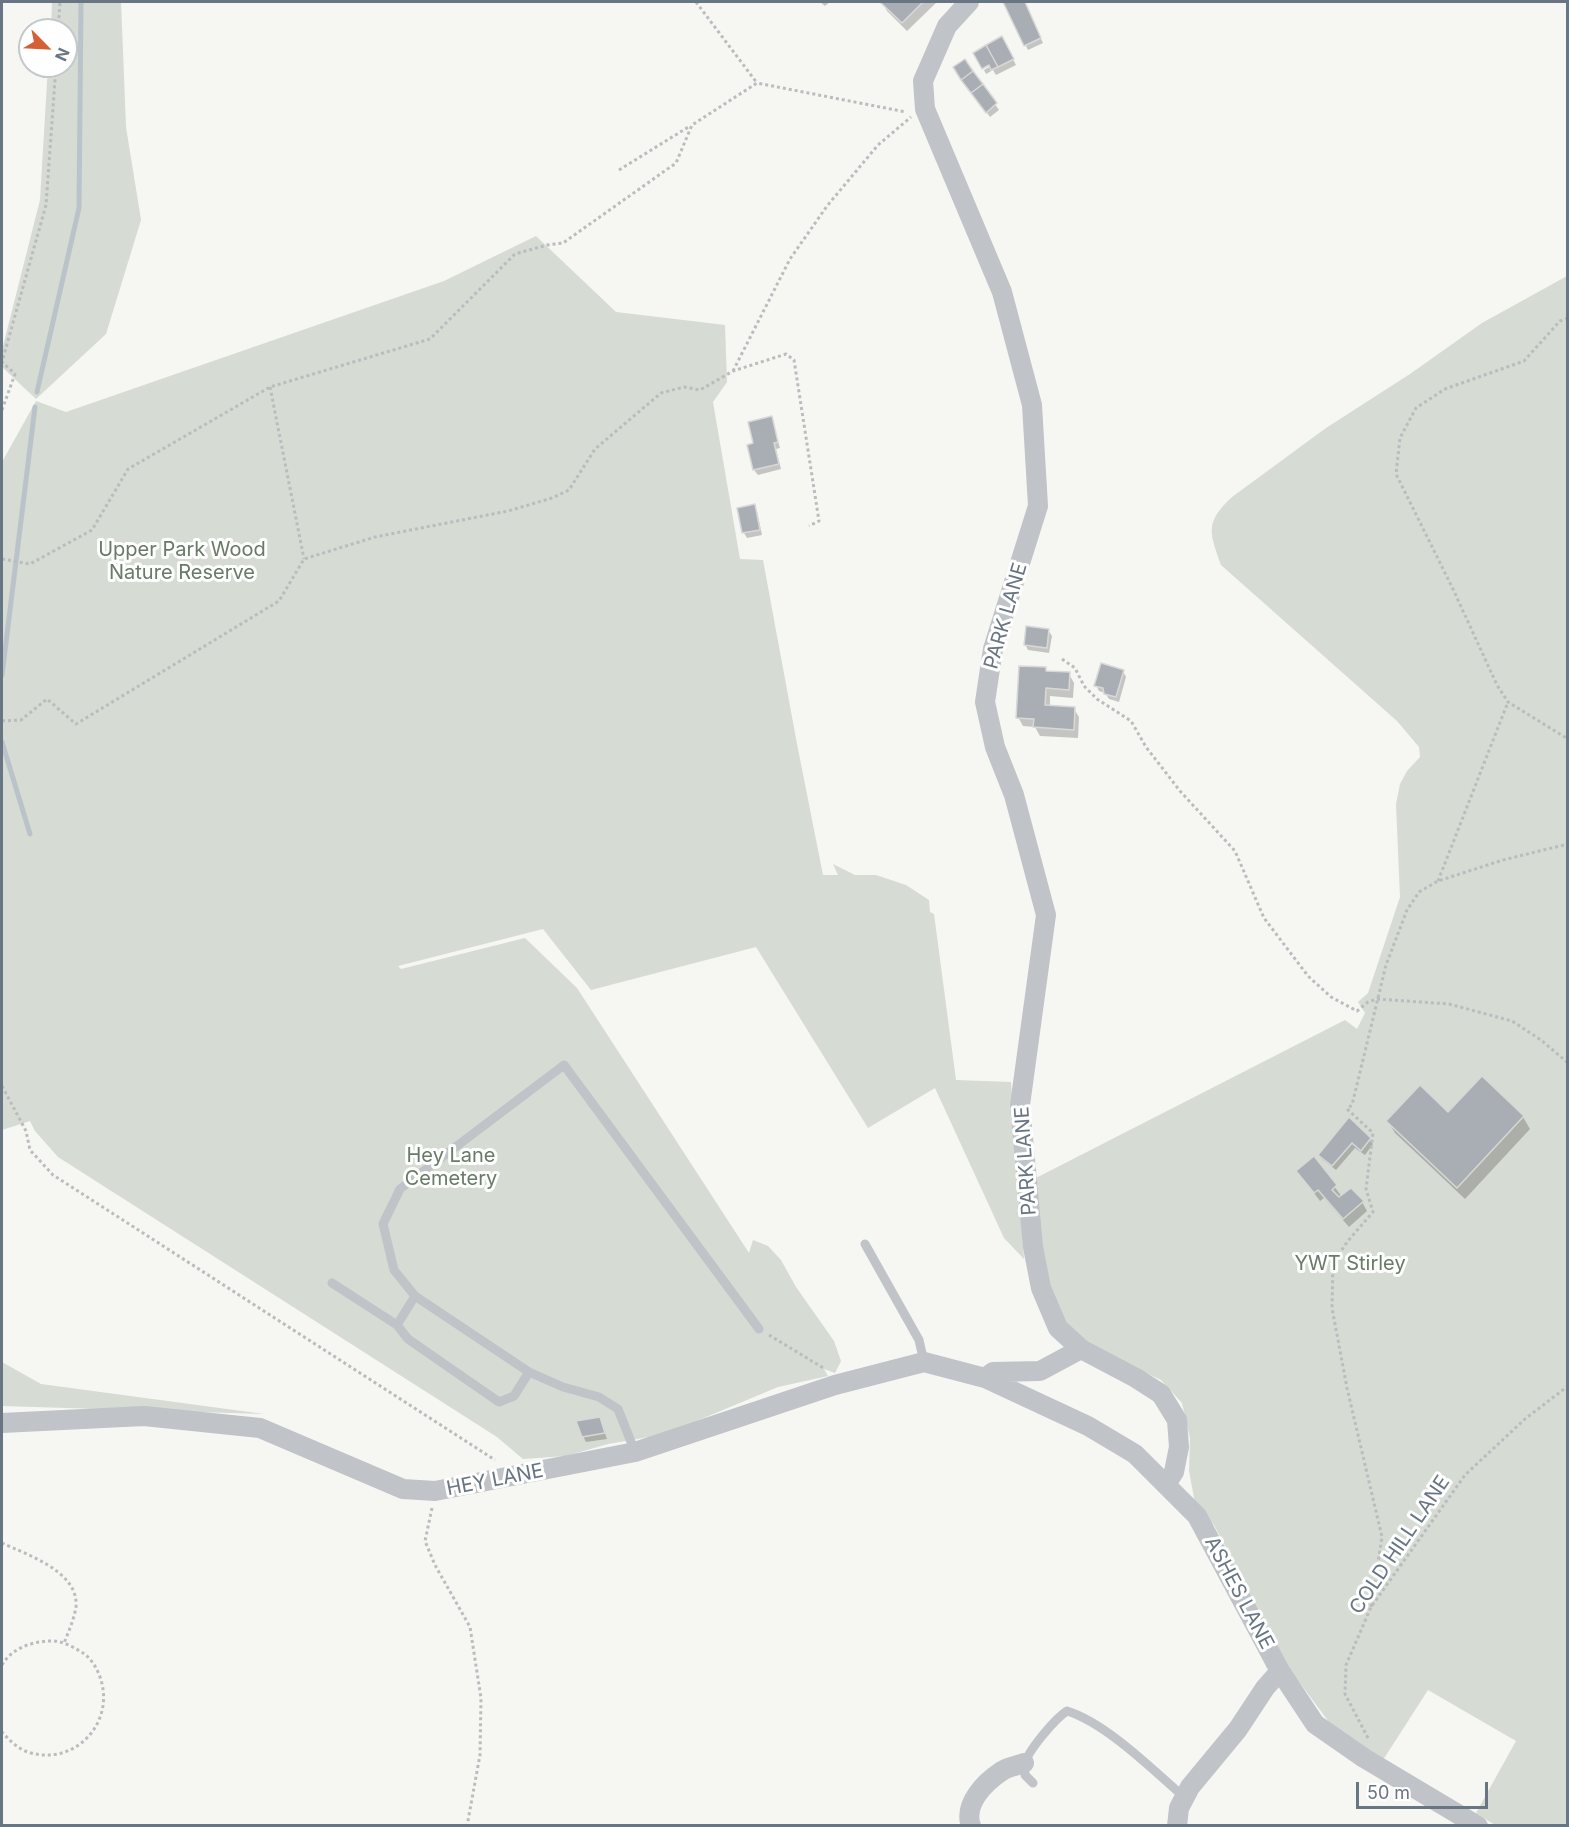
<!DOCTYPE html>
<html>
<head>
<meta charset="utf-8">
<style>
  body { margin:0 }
  #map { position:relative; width:1569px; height:1827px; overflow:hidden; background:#f6f6f3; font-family:Inter,sans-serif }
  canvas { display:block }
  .frame { position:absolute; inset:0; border:3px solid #687582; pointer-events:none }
  .north { position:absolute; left:18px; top:18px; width:60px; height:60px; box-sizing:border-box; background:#fff; border:2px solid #c3c8cd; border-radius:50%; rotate:114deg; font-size:16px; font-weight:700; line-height:24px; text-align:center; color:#687582 }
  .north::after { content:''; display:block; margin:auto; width:21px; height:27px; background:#d56035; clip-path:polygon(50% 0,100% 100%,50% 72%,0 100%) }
  .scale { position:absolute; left:1356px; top:1782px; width:132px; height:27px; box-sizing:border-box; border:3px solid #687582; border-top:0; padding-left:8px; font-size:18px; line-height:21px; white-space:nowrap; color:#687582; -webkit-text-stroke:4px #fff; paint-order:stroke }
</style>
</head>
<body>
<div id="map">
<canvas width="1569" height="1827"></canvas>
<div class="frame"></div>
<div class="north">N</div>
<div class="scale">50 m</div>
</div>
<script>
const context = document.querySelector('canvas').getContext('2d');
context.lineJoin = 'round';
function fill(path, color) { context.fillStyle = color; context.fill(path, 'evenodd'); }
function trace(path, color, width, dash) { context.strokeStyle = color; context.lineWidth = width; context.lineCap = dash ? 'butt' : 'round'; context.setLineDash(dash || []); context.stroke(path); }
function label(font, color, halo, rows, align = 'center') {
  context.font = font + ' Inter,sans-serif'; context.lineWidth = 6; context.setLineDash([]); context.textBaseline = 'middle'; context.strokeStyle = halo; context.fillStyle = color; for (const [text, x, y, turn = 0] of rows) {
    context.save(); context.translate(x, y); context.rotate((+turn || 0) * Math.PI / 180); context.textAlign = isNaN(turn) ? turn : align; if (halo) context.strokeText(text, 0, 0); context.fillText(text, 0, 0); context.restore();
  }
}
fill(new Path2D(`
  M 52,2 L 121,2 L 126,127 L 141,220 L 106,334 L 36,399 L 2,367 L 2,350 L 40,200 L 48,66 L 66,66 L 66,30 L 51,30 Z
  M 536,236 L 616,312 L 725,325 L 727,382 L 713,402 L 740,559 L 763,560 L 797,744 L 823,875 L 838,875 L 833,864 L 855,875 L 876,875 L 906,885 L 929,900 L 930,912 L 934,914 L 956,1080 L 1011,1082 L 1024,1259 L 1004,1238 L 935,1088 L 868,1128 L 756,947 L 591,990 L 543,929 L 398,966 L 401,969 L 525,938 L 577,988 L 749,1253 L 753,1240 L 768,1246 L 781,1260 L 796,1287 L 834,1341 L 841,1361 L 835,1373 L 824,1369 L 828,1376 L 778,1387 L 694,1422 L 655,1436 L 608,1444 L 566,1456 L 523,1459 L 497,1437 L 58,1157 L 35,1131 L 30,1121 L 2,1130 L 2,462 L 36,401 L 66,412 L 444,281 Z
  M 1567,276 L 1567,1825 L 1495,1825 L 1476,1813 L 1516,1741 L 1428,1690 L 1383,1760 L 1344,1737 L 1329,1722 L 1291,1671 L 1214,1525 L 1195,1503 L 1189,1471 L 1190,1438 L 1182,1403 L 1161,1380 L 1081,1342 L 1064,1323 L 1049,1291 L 1032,1180 L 1345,1020 L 1357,1029 L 1365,1013 L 1358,1002 L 1368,993 L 1400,897 L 1396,804 L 1400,784 L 1407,771 L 1420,757 L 1419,747 L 1397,721 L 1221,565 C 1210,533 1204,523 1232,497 L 1326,428 L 1410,374 L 1482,323 Z
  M 2,1362 L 41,1384 L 264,1414 L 2,1406 Z`), '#d6dbd3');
fill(new Path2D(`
  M 820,2 L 830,2 L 825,6 Z
  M 882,2 L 937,2 L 907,31 L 887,11 Z
  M 1005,2 L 1024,2 L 1043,43 L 1028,50 Z
  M 1002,38 L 1016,65 L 996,75 L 993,70 L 986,74 L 984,70 L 996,63 Z
  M 965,61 L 999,110 L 990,117 L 958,73 Z
  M 771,417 L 780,448 L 776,449 L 781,469 L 758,475 L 754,470 Z
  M 754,506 L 757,511 L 762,535 L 747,538 L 744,533 Z
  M 1048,630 L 1052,636 L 1049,653 L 1028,650 L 1025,644 Z
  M 1046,669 L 1048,673 L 1069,674 L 1074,683 L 1073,698 L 1050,696 L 1050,707 L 1074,709 L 1079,717 L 1078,738 L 1040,736 L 1035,727 L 1023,726 L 1018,717 Z
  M 1123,671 L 1126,677 L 1119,702 L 1109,699 L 1105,693 L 1099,691 L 1096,685 Z
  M 1482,1079 L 1523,1117 L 1530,1129 L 1465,1199 L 1395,1133 L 1388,1121 L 1449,1114 Z
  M 1349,1119 L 1373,1144 L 1365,1155 L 1355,1148 L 1336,1170 L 1323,1160 L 1319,1155 Z
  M 1314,1158 L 1342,1197 L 1362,1202 L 1367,1211 L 1349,1227 L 1324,1198 L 1320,1201 L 1298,1172 Z
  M 602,1424 L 607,1439 L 586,1442 L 583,1436 Z`), '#0003');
trace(new Path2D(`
  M 37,392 L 79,208 L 81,2
  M 2,675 L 35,407
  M 2,742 L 30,834`), '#bac3c9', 5);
const building = new Path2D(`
  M 880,2 L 923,2 L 902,23 Z
  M 1003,2 L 1025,2 L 1041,38 L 1024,46 Z
  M 1002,36 L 1014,59 L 998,67 L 986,45 Z
  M 986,45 L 998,67 L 991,70 L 989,65 L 982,69 L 973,53 Z
  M 965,59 L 973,71 L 961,80 L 953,67 Z
  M 973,71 L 983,84 L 971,93 L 961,80 Z
  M 983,84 L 997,103 L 986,113 L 971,93 Z
  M 772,416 L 778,442 L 774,443 L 779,464 L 753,470 L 747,445 L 753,443 L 748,422 Z
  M 755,504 L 760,530 L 742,533 L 737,508 Z
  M 1026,626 L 1049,629 L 1047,648 L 1024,645 Z
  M 1101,663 L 1124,670 L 1116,697 L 1104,694 L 1103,688 L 1094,686 Z
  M 1019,666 L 1046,667 L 1046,671 L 1070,672 L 1069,690 L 1046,688 L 1045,705 L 1075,707 L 1074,730 L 1033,727 L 1034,719 L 1016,718 Z
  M 1482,1076 L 1524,1116 L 1457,1188 L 1386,1121 L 1420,1085 L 1448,1112 Z
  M 1349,1117 L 1371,1138 L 1361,1151 L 1352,1143 L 1332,1166 L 1318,1155 Z
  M 1314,1156 L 1337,1185 L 1332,1190 L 1339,1197 L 1351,1188 L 1364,1201 L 1343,1219 L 1318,1190 L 1314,1193 L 1296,1171 Z
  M 600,1417 L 605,1433 L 582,1437 L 576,1421 Z`);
fill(building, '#a8aeb4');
trace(building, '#d8d8d6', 1.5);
trace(new Path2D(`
  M 696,2 L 757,83
  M 58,30 L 60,2
  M 619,170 L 690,126
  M 1568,318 L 1560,321 L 1524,361 L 1445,389 L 1416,408 L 1400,438 L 1396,474 L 1452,587 L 1497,685 L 1508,702 L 1568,739
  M 733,371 L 790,259 L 827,206 L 878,145 L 911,117
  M 270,387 L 304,559
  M 2,410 L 15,374 L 2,362 L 46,205 L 56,66
  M 2,559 L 30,564 L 92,530 L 128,469 L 270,387 L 430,339 L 515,254 L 547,245 L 563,243 L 676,163 L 692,125 L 757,83 L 906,112
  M 1062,659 L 1075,668 L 1084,686 L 1097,699 L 1131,721 L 1146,747 L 1180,791 L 1235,851 L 1264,918 L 1308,976 L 1331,997 L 1357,1011 L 1368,1002 L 1377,999 L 1449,1004 L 1512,1021 L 1541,1040 L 1568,1063
  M 2,721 L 21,720 L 47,699 L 76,724 L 279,601 L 304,559 L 375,537 L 508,511 L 552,498 L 569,490 L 595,449 L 661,393 L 684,387 L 700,390 L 733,371 L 786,354 L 794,360 L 819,521 L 809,526
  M 1438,881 L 1508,702
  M 2,1086 L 26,1131 L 30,1150 L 53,1175 L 495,1460
  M 769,1335 L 825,1369
  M 432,1508 L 425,1541 L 435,1565 L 470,1627 L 481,1698 L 480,1755 L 467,1826
  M 2,1543 C 27,1555 79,1571 76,1607 C 74,1619 69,1631 64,1643
  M 1371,1607 L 1382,1537 L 1347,1388 L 1332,1308 L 1333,1263 L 1347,1242 L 1373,1212 L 1366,1189 L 1373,1133 L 1347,1109 L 1352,1105 L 1386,965 L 1407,910 L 1419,892 L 1438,881 L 1503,860 L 1568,844
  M 2,1665 C 12,1648 31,1642 49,1641 C 62,1640 73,1647 83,1653 C 92,1659 98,1670 101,1680 C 114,1723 76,1765 31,1753 C 19,1750 10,1741 2,1732
  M 1368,1738 L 1345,1694 L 1346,1665 L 1371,1607 L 1465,1475 L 1525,1419 L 1568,1386`), '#babcbf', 3, [3, 3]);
trace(new Path2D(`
  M 865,1244 L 919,1340 L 924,1362
  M 332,1283 L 397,1325
  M 415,1296 L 394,1270 L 383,1224 L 400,1189 L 564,1065 L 759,1329
  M 529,1372 L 514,1396 L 499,1402 L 408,1339 L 397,1325 L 415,1296 L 529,1372 L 563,1387 L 599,1397 L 618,1409 L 635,1452
  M 1033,1783 L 1025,1775 C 1025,1772 1024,1769 1025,1765 C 1026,1752 1056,1718 1067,1711 C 1106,1723 1153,1770 1184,1797`), '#c0c3c7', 9);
trace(new Path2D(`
  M 969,2 L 947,26 L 923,81 L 925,109 L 1002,292 L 1032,405 L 1038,506 L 993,649 L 985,702 L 995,747 L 1014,795 L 1046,915 L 1020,1105 L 1033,1247 L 1041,1288 L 1058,1328 L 1081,1349 L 1136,1378 L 1161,1394 L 1177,1420 L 1179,1447 L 1174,1472 L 1166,1484
  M 985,1378 L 993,1372 L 1040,1371 L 1081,1349
  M 2,1423 L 144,1416 L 260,1428 L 403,1489 L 435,1491 L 635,1452 L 835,1385 L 924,1362 L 985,1378 L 1088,1426 L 1135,1454 L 1197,1516 L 1280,1671 L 1315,1724 L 1364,1758 L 1478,1826
  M 971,1826 C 963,1804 985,1782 1002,1771 C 1008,1767 1017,1766 1024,1763
  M 1177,1826 L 1179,1808 L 1190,1787 L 1238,1729 L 1265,1688 L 1280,1671`), '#c0c3c7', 20);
label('20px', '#697a66', '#fff', [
  ["Upper Park Wood",182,550],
  ["Nature Reserve",182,573],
  ["Hey Lane",451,1156],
  ["Cemetery",451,1179],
  ["YWT Stirley",1350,1264]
]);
label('20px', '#687582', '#fff', [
  ["PARK LANE",1006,616,-74],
  ["PARK LANE",1026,1161,-94],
  ["HEY LANE",495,1480,-11],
  ["COLD HILL LANE",1400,1545,-56],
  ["ASHES LANE",1239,1593,62]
]);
</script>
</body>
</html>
